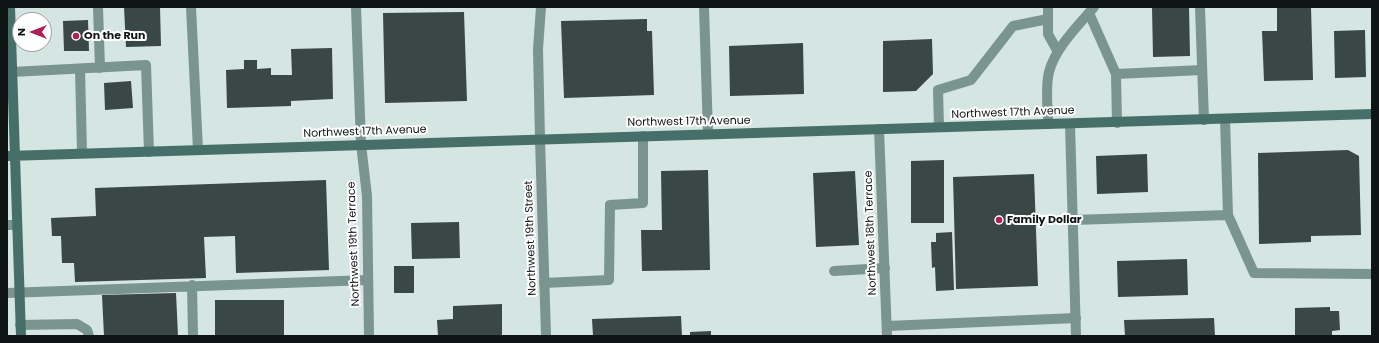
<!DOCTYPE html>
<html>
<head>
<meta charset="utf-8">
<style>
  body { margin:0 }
  #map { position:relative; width:1379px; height:343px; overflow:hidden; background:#d4e5e2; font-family:Poppins,sans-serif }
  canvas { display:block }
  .frame { position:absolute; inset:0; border:8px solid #0f1514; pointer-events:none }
  .north { position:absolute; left:12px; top:12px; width:40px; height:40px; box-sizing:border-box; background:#fff; border:1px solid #9fa1a1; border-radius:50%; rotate:270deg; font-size:11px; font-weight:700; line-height:16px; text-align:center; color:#0f1514 }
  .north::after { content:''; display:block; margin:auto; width:14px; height:18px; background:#ae1f58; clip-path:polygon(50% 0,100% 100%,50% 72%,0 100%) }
</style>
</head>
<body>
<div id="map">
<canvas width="1379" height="343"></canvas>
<div class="frame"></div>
<div class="north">N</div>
</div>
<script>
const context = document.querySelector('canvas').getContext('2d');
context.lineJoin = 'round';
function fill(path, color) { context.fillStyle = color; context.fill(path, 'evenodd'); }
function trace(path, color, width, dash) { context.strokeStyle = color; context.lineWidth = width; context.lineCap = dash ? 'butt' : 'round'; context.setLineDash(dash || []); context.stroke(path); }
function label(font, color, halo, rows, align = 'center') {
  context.font = font + ' Poppins,sans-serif'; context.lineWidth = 4; context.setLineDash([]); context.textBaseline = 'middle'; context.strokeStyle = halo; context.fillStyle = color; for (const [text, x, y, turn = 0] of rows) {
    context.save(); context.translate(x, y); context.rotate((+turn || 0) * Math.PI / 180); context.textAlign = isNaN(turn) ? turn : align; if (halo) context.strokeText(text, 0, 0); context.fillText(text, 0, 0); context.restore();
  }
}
fill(new Path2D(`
  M 124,7 L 160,7 L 161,46 L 126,47 Z
  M 1152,7 L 1189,7 L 1190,56 L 1153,57 Z
  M 1277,7 L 1311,7 L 1313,80 L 1264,81 L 1262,31 L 1277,31 Z
  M 464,12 L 467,101 L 385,103 L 383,13 Z
  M 647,19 L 647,31 L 652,31 L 654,95 L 564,98 L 561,21 Z
  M 88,20 L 89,51 L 64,51 L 63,21 Z
  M 1365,30 L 1366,77 L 1335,78 L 1334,31 Z
  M 932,39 L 933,74 L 916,91 L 883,92 L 883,41 Z
  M 803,43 L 804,94 L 730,96 L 729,46 Z
  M 332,48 L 333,99 L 291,101 L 291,106 L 227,108 L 226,70 L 244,69 L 244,60 L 257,60 L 257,69 L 271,68 L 271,75 L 292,75 L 291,49 Z
  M 131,81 L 133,108 L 105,110 L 104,83 Z
  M 1348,150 L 1359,156 L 1361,235 L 1311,236 L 1311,242 L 1259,244 L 1258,153 Z
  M 1147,154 L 1148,192 L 1097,194 L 1096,156 Z
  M 944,160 L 944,223 L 911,223 L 911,161 Z
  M 708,170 L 710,270 L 642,271 L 641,230 L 662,230 L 661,171 Z
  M 855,171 L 859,245 L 816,247 L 813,173 Z
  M 1034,174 L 1038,286 L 956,289 L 953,177 Z
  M 326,180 L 329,270 L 236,273 L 235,236 L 204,237 L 206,278 L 75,282 L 74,263 L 62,263 L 61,236 L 52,236 L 51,218 L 96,216 L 95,188 Z
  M 459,222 L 460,258 L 412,259 L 411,223 Z
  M 952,232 L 954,290 L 936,291 L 935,267 L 932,268 L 931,242 L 936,242 L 936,233 Z
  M 1187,259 L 1188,295 L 1118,297 L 1117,261 Z
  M 394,266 L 414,266 L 414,293 L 394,293 Z
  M 176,293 L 178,336 L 104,336 L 102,295 Z
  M 215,300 L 284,300 L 284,335 L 215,336 Z
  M 502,304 L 502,336 L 438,336 L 437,320 L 453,319 L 453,306 Z
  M 1330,307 L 1330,311 L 1339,311 L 1340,330 L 1332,331 L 1332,335 L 1327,336 L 1295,336 L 1295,308 Z
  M 681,316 L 682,336 L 593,336 L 592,319 Z
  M 1214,318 L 1215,336 L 1125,336 L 1124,320 Z
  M 711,331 L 711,336 L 690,336 L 690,332 Z`), '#394745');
trace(new Path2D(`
  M 98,7 L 100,68
  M 191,7 L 198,150
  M 1200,7 L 1204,120
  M 1089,13 L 1116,74 L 1117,123
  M 80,69 L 82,153
  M 12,72 L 146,65 L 149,152
  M 1116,74 L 1202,70
  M 939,127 L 938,90 L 971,80 L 1013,26 L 1048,19
  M 540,139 L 538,49 L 541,7
  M 1228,215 L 1254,273 L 1372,274
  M 1073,220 L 1228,215 L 1225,119
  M 7,225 L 16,225
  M 834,271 L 885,268
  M 544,283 L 609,280 L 610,205 L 643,203 L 643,136
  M 192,285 L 193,336
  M 7,293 L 368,280
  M 20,325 L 77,324 L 87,330 L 89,336
  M 887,326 L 1076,318`), '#7a948f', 10);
trace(new Path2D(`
  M 356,7 L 361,144 L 367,196 L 369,336
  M 704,7 L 708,134
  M 1048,7 L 1048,34 L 1058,52
  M 1048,124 C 1048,108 1045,88 1049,72 C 1055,48 1078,26 1094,7
  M 1070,124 L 1076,336
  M 879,129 L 887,336
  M 540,139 L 546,336`), '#7a948f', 10);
trace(new Path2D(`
  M 10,7 L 21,336
  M 7,156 L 1372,114`), '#476f69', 10);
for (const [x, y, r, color] of [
  [76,36,4,"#ae1f58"],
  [999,220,4,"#ae1f58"]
]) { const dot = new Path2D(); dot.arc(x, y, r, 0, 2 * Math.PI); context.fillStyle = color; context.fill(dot); trace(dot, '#fff', 1.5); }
label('bold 11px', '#0f1514', '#fff', [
  ["On the Run",84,36],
  ["Family Dollar",1007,220]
], 'left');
label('11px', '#0f1514', '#fff', [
  ["Northwest 17th Avenue",1013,113,-2],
  ["Northwest 17th Avenue",689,122,-1],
  ["Northwest 17th Avenue",365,132,-2],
  ["Northwest 18th Terrace",871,233,-92],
  ["Northwest 19th Street",531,238,-92],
  ["Northwest 19th Terrace",354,244,-92]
]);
</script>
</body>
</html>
